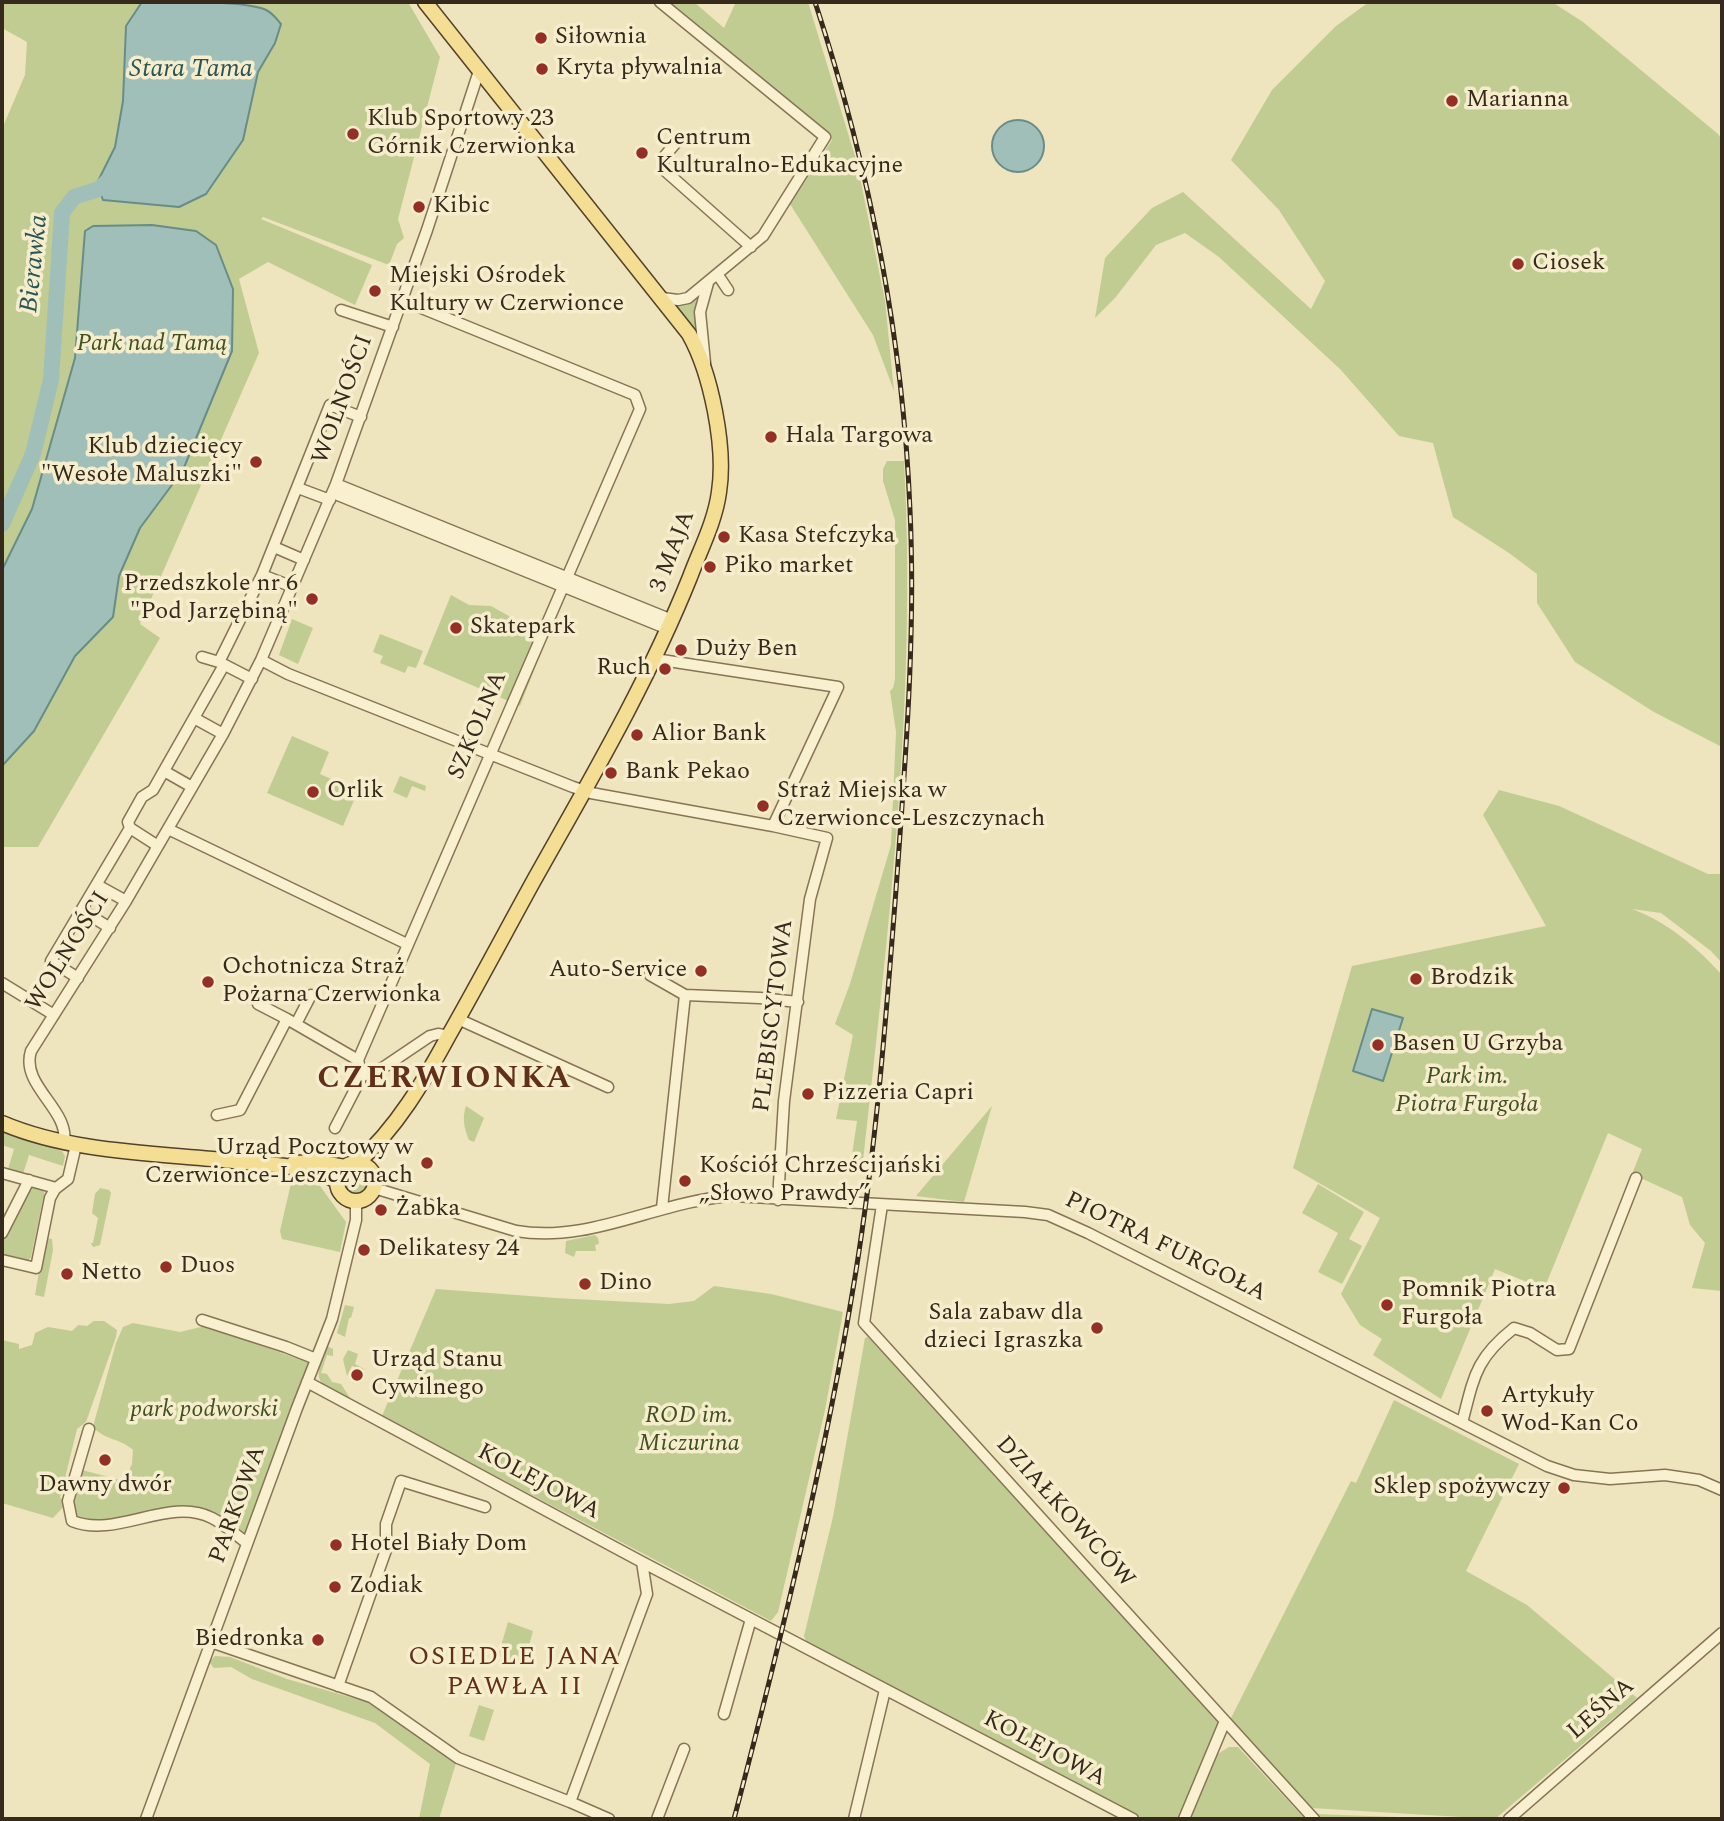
<!DOCTYPE html>
<html>
<head>
<meta charset="utf-8">
<style>
  body { margin:0 }
  #map { position:relative; width:1724px; height:1821px; overflow:hidden; background:#eee4bd; font-family:Spectral,serif }
  canvas { display:block }
  .frame { position:absolute; inset:0; border:4px solid #352a1b; pointer-events:none }
</style>
</head>
<body>
<div id="map">
<canvas width="1724" height="1821"></canvas>
<div class="frame"></div>
</div>
<script>
const context = document.querySelector('canvas').getContext('2d');
context.lineJoin = 'round';
function fill(path, color) { context.fillStyle = color; context.fill(path, 'evenodd'); }
function trace(path, color, width, dash) { context.strokeStyle = color; context.lineWidth = width; context.lineCap = dash ? 'butt' : 'round'; context.setLineDash(dash || []); context.stroke(path); }
function label(font, color, halo, rows, align = 'center') {
  context.font = font + ' Spectral,serif'; context.lineWidth = 7; context.setLineDash([]); context.textBaseline = 'middle'; context.strokeStyle = halo; context.fillStyle = color; for (const [text, x, y, turn = 0] of rows) {
    context.save(); context.translate(x, y); context.rotate((+turn || 0) * Math.PI / 180); context.textAlign = isNaN(turn) ? turn : align; if (halo) context.strokeText(text, 0, 0); context.fillText(text, 0, 0); context.restore();
  }
}
fill(new Path2D(`
  M 2,2 L 141,2 L 126,26 L 123,101 L 115,147 L 101,175 L 243,140 L 258,72 L 275,43 L 263,8 L 224,2 L 408,2 L 440,57 L 398,219 L 404,238 L 397,244 L 389,265 L 263,217 L 261,219 L 372,265 L 355,305 L 268,262 L 239,279 L 259,353 L 140,624 L 160,638 L 38,847 L 2,847 L 2,129 L 25,75 L 27,42 L 2,28 Z
  M 666,2 L 694,2 L 724,28 L 736,2 L 808,2 L 857,163 L 885,301 L 894,391 L 873,335 L 790,204 L 832,140 L 825,130 Z
  M 1369,2 L 1552,2 L 1583,22 L 1718,134 L 1722,140 L 1722,747 L 1654,712 L 1575,662 L 1537,603 L 1537,574 L 1509,553 L 1453,517 L 1433,443 L 1399,436 L 1340,369 L 1219,257 L 1185,233 L 1156,245 L 1115,298 L 1095,318 L 1105,258 L 1152,208 L 1183,192 L 1311,309 L 1325,281 L 1279,210 L 1231,160 L 1272,90 L 1336,26 Z
  M 696,300 L 697,332 L 675,306 L 684,305 Z
  M 887,461 L 904,461 C 917,698 888,935 862,1170 L 850,1169 L 857,1121 L 836,1119 L 853,1035 L 835,1024 L 850,984 L 891,845 L 896,732 L 890,691 L 893,688 L 895,679 L 895,520 L 883,481 L 883,469 Z
  M 451,595 L 469,605 L 491,606 L 547,637 L 520,706 L 423,664 Z
  M 292,619 L 313,628 L 298,664 L 279,655 Z
  M 380,634 L 423,651 L 416,668 L 408,666 L 405,673 L 380,663 L 383,656 L 373,652 Z
  M 292,736 L 329,752 L 320,774 L 358,791 L 343,826 L 267,793 Z
  M 400,776 L 426,786 L 425,791 L 412,786 L 407,798 L 393,792 Z
  M 1499,790 L 1559,806 L 1708,874 L 1722,874 L 1722,963 L 1711,951 L 1661,913 L 1632,909 C 1666,921 1698,948 1722,975 L 1722,1291 L 1692,1288 L 1705,1243 L 1690,1225 L 1682,1197 L 1632,1174 L 1642,1149 L 1608,1133 L 1544,1289 L 1495,1269 L 1441,1399 L 1373,1355 L 1382,1339 L 1360,1325 L 1341,1294 L 1380,1218 L 1293,1168 L 1352,966 L 1546,926 L 1483,815 Z
  M 466,1106 L 484,1118 L 474,1142 L 469,1140 C 464,1128 462,1118 466,1106 Z
  M 992,1106 L 964,1202 L 916,1196 Z
  M 2,1130 L 62,1151 L 65,1156 L 63,1166 L 29,1155 L 23,1174 L 8,1169 L 14,1149 L 2,1145 Z
  M344 1182a12 12 0 1 1 24 0a12 12 0 1 1-24 0Z
  M 296,1174 L 315,1179 L 346,1222 L 340,1252 L 282,1239 L 280,1231 L 292,1179 Z
  M 1318,1184 L 1364,1212 L 1349,1239 L 1362,1246 L 1342,1284 L 1318,1272 L 1338,1233 L 1302,1213 Z
  M 33,1186 L 42,1188 L 44,1191 L 45,1199 L 43,1199 L 31,1257 L 27,1262 L 2,1256 L 2,1237 Z
  M 100,1188 L 109,1190 L 111,1193 L 100,1245 L 93,1247 L 91,1243 L 93,1243 L 98,1218 L 92,1213 L 95,1194 Z
  M 595,1235 L 598,1238 L 599,1244 L 595,1245 L 596,1251 L 576,1251 L 574,1257 L 565,1253 L 566,1241 Z
  M 45,1238 L 52,1239 L 53,1250 L 44,1297 L 35,1295 Z
  M 714,1286 L 771,1294 L 843,1312 L 825,1410 L 778,1612 L 771,1621 L 382,1416 L 436,1289 L 556,1298 L 669,1304 L 694,1301 Z
  M 345,1305 L 354,1307 L 351,1318 L 349,1318 L 345,1337 L 337,1333 Z
  M 94,1321 L 104,1321 L 117,1330 L 116,1337 L 86,1422 L 77,1429 L 60,1498 L 65,1500 L 65,1505 L 53,1518 L 2,1503 L 2,1340 L 19,1344 L 19,1349 L 32,1345 L 35,1333 L 48,1327 L 72,1331 L 78,1325 L 87,1326 Z
  M 133,1323 L 180,1332 L 205,1326 L 310,1363 L 247,1534 L 238,1535 L 190,1515 L 110,1530 L 90,1520 L 71,1517 L 70,1499 L 82,1470 L 124,1481 L 132,1464 L 133,1450 C 122,1439 105,1440 94,1428 L 94,1423 L 116,1343 L 123,1327 Z
  M 868,1337 L 1219,1723 L 1178,1819 L 1143,1819 L 806,1642 L 804,1636 L 833,1517 L 865,1338 Z
  M 327,1346 L 333,1349 L 333,1356 L 327,1355 L 321,1373 L 327,1374 L 332,1382 L 341,1384 L 350,1398 L 348,1401 C 316,1382 312,1382 327,1346 Z
  M 348,1350 L 358,1354 L 355,1364 L 366,1370 L 352,1366 L 347,1376 L 343,1359 Z
  M 1394,1400 L 1519,1464 L 1466,1571 L 1527,1605 L 1637,1698 L 1495,1819 L 1311,1808 L 1230,1720 L 1351,1481 L 1356,1483 Z
  M 508,1622 L 533,1631 L 524,1664 L 498,1656 Z
  M 215,1656 L 230,1657 L 287,1679 L 367,1702 L 456,1763 L 439,1819 L 419,1819 L 430,1764 L 375,1723 L 252,1679 L 231,1667 L 214,1668 L 209,1662 Z
  M 479,1705 L 494,1710 L 484,1741 L 469,1736 Z
  M 1229,1747 L 1238,1747 L 1305,1819 L 1186,1819 L 1216,1755 Z
  M 1313,1814 L 1426,1818 L 1318,1819 Z`), '#c0cc91');
const water = new Path2D(`
  M 142,2 C 173,2 237,0 264,9 C 272,12 276,18 281,24 L 275,43 L 258,72 L 243,140 L 206,194 L 179,207 L 103,200 L 97,183 L 115,147 L 123,101 L 126,26 Z
  M992 146a26 26 0 1 1 52 0a26 26 0 1 1-52 0Z
  M 152,225 L 196,231 L 216,245 L 233,289 L 232,351 L 183,470 L 140,528 L 119,576 L 113,617 L 75,656 L 34,731 L 2,766 L 2,570 L 32,509 L 75,358 L 85,231 L 93,226 Z
  M 1372,1009 L 1403,1018 L 1383,1081 L 1353,1071 Z`);
fill(water, '#a1bfb9');
trace(water, '#688c87', 2);
trace(new Path2D(`
  M 2,524 L 33,454 L 51,380 L 62,213 L 74,197 L 99,189 L 115,174`), '#a1bfb9', 16);
const minor = new Path2D(`
  M 660,2 L 825,137 L 763,236 L 688,298 L 678,300 L 662,298
  M 680,138 L 663,158 L 663,169 L 751,247
  M 718,275 L 728,290
  M 341,310 L 393,327
  M 705,363 L 700,312 L 708,283
  M 336,484 L 672,620
  M 298,488 L 330,500
  M 333,493 L 668,629
  M 274,547 L 304,560
  M 262,575 L 293,587
  M 202,657 L 219,662 L 252,679
  M 655,659 L 838,687 L 773,826
  M 261,660 L 288,674 L 573,787 L 591,793 L 773,826 L 827,838 L 810,899 L 784,1101 L 778,1200
  M 219,662 L 262,575 L 330,405 L 361,417
  M 194,718 L 223,734
  M 164,771 L 192,787
  M 130,828 L 158,846
  M 168,829 L 407,944
  M 97,885 L 126,901
  M 83,911 L 110,928
  M 650,975 L 685,995
  M 78,978 L 51,961 L 130,828 L 128,822 L 142,797 L 153,790 L 224,665
  M 2,983 L 54,1015
  M 258,1004 L 287,1019
  M 458,1019 L 608,1087
  M 296,1024 L 311,995
  M 358,1060 L 640,409 L 635,395 L 402,300
  M 217,1115 L 240,1110 L 287,1019 L 358,1060 L 362,1076 L 384,1067 L 430,1036 L 438,1034 L 449,1036
  M 335,1128 L 362,1076
  M 64,1143 C 70,1109 20,1086 31,1051 L 126,901 L 223,734 L 261,660 L 336,484 L 427,230 L 479,71
  M 2,1173 L 56,1188
  M 374,1188 L 516,1231 C 591,1244 659,1200 733,1196 L 1025,1212 L 1048,1215 L 1088,1233 L 1547,1466 L 1574,1475 L 1610,1479 L 1665,1475 L 1699,1480 L 1722,1490
  M 882,1205 L 864,1323 L 1314,1819
  M 662,1208 L 685,995 L 760,998 L 798,1002
  M 2,1233 L 29,1180
  M 2,1260 L 36,1268 L 50,1198 L 55,1189 L 68,1179 L 76,1145
  M 202,1320 L 286,1347 L 316,1359
  M 307,1382 L 642,1562 L 1133,1819
  M 1462,1423 C 1474,1377 1475,1359 1514,1328 L 1530,1333 L 1557,1350 L 1569,1349 L 1636,1178
  M 89,1429 L 68,1501 L 72,1521 C 117,1539 168,1496 212,1518 C 224,1524 236,1535 247,1543
  M 211,1642 L 371,1697 L 458,1758 L 570,1802 L 647,1594 L 642,1562
  M 338,1686 L 386,1550 L 386,1524 L 401,1481 L 485,1507
  M 724,1714 L 751,1619
  M 570,1802 L 609,1819
  M 146,1819 L 297,1408 L 332,1319 L 356,1220 L 356,1201
  M 657,1819 L 684,1749
  M 854,1819 L 885,1690
  M 1184,1819 L 1225,1721
  M 1509,1819 L 1722,1633`);
const major = new Path2D(`
  M 2,1123 C 72,1153 157,1153 233,1161 C 267,1164 307,1165 337,1181
  M 294,1163 L 316,1162 L 345,1167
  M 357,1163 C 397,1128 424,1081 449,1035 C 478,984 505,933 533,882 C 589,782 647,684 690,577 C 700,550 715,522 719,492 C 726,447 711,373 689,334 L 425,2
  M337 1182a19 19 0 1 1 38 0a19 19 0 1 1-38 0Z`);
trace(minor, '#867456', 13);
trace(major, '#53412b', 17);
trace(minor, '#f9f0d0', 10);
trace(major, '#f3de93', 14);
const rail = new Path2D(`
  M 734,1819 C 781,1640 825,1460 855,1277 C 876,1148 886,1019 896,890 C 905,764 916,636 910,510 C 903,337 869,166 815,2`);
trace(rail, '#352a1b', 5);
trace(rail, '#f5edcc', 2.5, [8]);
for (const [x, y, r, color] of [
  [541,38,7,"#952e25"],
  [542,69,7,"#952e25"],
  [1452,101,7,"#952e25"],
  [353,134,7,"#952e25"],
  [642,153,7,"#952e25"],
  [419,207,7,"#952e25"],
  [1518,264,7,"#952e25"],
  [375,291,7,"#952e25"],
  [771,437,7,"#952e25"],
  [256,462,7,"#952e25"],
  [724,537,7,"#952e25"],
  [710,567,7,"#952e25"],
  [312,599,7,"#952e25"],
  [456,628,7,"#952e25"],
  [681,650,7,"#952e25"],
  [665,669,7,"#952e25"],
  [637,735,7,"#952e25"],
  [611,773,7,"#952e25"],
  [313,792,7,"#952e25"],
  [763,806,7,"#952e25"],
  [701,971,7,"#952e25"],
  [1416,979,7,"#952e25"],
  [208,982,7,"#952e25"],
  [1378,1045,7,"#952e25"],
  [808,1094,7,"#952e25"],
  [427,1163,7,"#952e25"],
  [685,1181,7,"#952e25"],
  [381,1210,7,"#952e25"],
  [364,1250,7,"#952e25"],
  [166,1267,7,"#952e25"],
  [67,1274,7,"#952e25"],
  [585,1284,7,"#952e25"],
  [1387,1305,7,"#952e25"],
  [1097,1328,7,"#952e25"],
  [357,1375,7,"#952e25"],
  [1487,1411,7,"#952e25"],
  [105,1460,7,"#952e25"],
  [1564,1488,7,"#952e25"],
  [336,1545,7,"#952e25"],
  [335,1587,7,"#952e25"],
  [318,1640,7,"#952e25"]
]) { const dot = new Path2D(); dot.arc(x, y, r, 0, 2 * Math.PI); context.fillStyle = color; context.fill(dot); trace(dot, '#f5edcc', 2.5); }
label('24px', '#352a1b', '#f5edcc', [
  ["Siłownia",555,38],
  ["Kryta pływalnia",556,69],
  ["Marianna",1466,101],
  ["Klub Sportowy 23",367,120],
  ["Górnik Czerwionka",367,148],
  ["Centrum",656,139],
  ["Kulturalno-Edukacyjne",656,167],
  ["Kibic",433,207],
  ["Ciosek",1532,264],
  ["Miejski Ośrodek",389,277],
  ["Kultury w Czerwionce",389,305],
  ["Hala Targowa",785,437],
  ["Klub dziecięcy",242,448,"right"],
  ["\"Wesołe Maluszki\"",242,476,"right"],
  ["Kasa Stefczyka",738,537],
  ["Piko market",724,567],
  ["Przedszkole nr 6",298,585,"right"],
  ["\"Pod Jarzębiną\"",298,613,"right"],
  ["Skatepark",470,628],
  ["Duży Ben",695,650],
  ["Ruch",651,669,"right"],
  ["Alior Bank",651,735],
  ["Bank Pekao",625,773],
  ["Orlik",327,792],
  ["Straż Miejska w",777,792],
  ["Czerwionce-Leszczynach",777,820],
  ["Ochotnicza Straż",222,968],
  ["Pożarna Czerwionka",222,996],
  ["Auto-Service",687,971,"right"],
  ["Brodzik",1430,979],
  ["Basen U Grzyba",1392,1045],
  ["Pizzeria Capri",822,1094],
  ["Urząd Pocztowy w",413,1149,"right"],
  ["Czerwionce-Leszczynach",413,1177,"right"],
  ["Kościół Chrześcijański",699,1167],
  ["„Słowo Prawdy”",699,1195],
  ["Żabka",395,1210],
  ["Delikatesy 24",378,1250],
  ["Duos",180,1267],
  ["Netto",81,1274],
  ["Dino",599,1284],
  ["Pomnik Piotra",1401,1291],
  ["Furgoła",1401,1319],
  ["Sala zabaw dla",1083,1314,"right"],
  ["dzieci Igraszka",1083,1342,"right"],
  ["Urząd Stanu",371,1361],
  ["Cywilnego",371,1389],
  ["Artykuły",1501,1397],
  ["Wod-Kan Co",1501,1425],
  ["Dawny dwór",105,1486,"center"],
  ["Sklep spożywczy",1550,1488,"right"],
  ["Hotel Biały Dom",350,1545],
  ["Zodiak",349,1587],
  ["Biedronka",304,1640,"right"]
], 'left');
label('italic 24px', '#415121', '#f5edcc', [
  ["Park nad Tamą",152,345],
  ["Park im.",1467,1078],
  ["Piotra Furgoła",1467,1106],
  ["park podworski",204,1411],
  ["ROD im.",689,1417],
  ["Miczurina",689,1445]
]);
label('24px', '#352a1b', '#f5edcc', [
  ["WOLNOŚCI",344,400,-70],
  ["3 MAJA",674,552,-69],
  ["SZKOLNA",479,726,-67],
  ["WOLNOŚCI",69,952,-58],
  ["PLEBISCYTOWA",775,1016,-83],
  ["PIOTRA FURGOŁA",1165,1248,26],
  ["KOLEJOWA",538,1483,28],
  ["PARKOWA",239,1505,-70],
  ["DZIAŁKOWCÓW",1064,1513,48],
  ["LEŚNA",1602,1710,-41],
  ["KOLEJOWA",1044,1750,28]
]);
label('italic 26px', '#2a5455', '#f5edcc', [
  ["Stara Tama",191,71],
  ["Bierawka",36,264,-84]
]);
context.letterSpacing = '2px';
label('26px', '#622f1a', '#f5edcc', [
  ["OSIEDLE JANA",515,1659],
  ["PAWŁA II",515,1689]
]);
context.letterSpacing = '0px';
context.letterSpacing = '2px';
label('bold 32px', '#622f1a', '#f5edcc', [
  ["CZERWIONKA",445,1081]
]);
context.letterSpacing = '0px';
</script>
</body>
</html>
